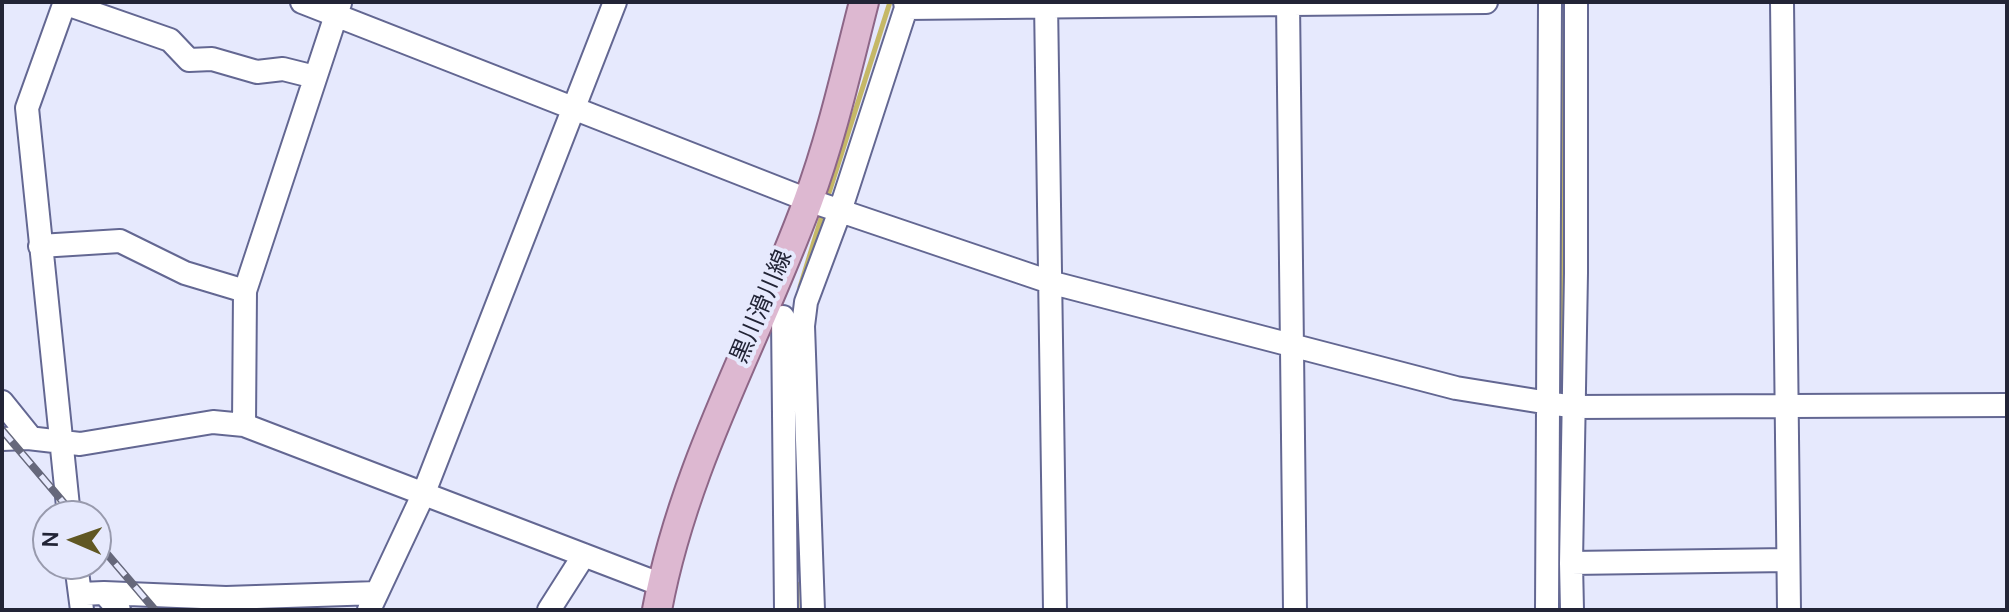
<!DOCTYPE html>
<html>
<head>
<meta charset="utf-8">
<style>
  body { margin:0 }
  #map { position:relative; width:2009px; height:612px; overflow:hidden; background:#e6e9fd; font-family:Manrope,sans-serif }
  canvas { display:block }
  .frame { position:absolute; inset:0; border:4px solid #222436; pointer-events:none }
  .north { position:absolute; left:32px; top:500px; width:80px; height:80px; box-sizing:border-box; background:#e6e9fd; border:2px solid #989aad; border-radius:50%; rotate:272deg; font-size:22px; font-weight:700; line-height:32px; text-align:center; color:#222436 }
  .north::after { content:''; display:block; margin:auto; width:28px; height:36px; background:#605723; clip-path:polygon(50% 0,100% 100%,50% 72%,0 100%) }
</style>
</head>
<body>
<div id="map">
<canvas width="2009" height="612"></canvas>
<div class="frame"></div>
<div class="north">N</div>
</div>
<script>
const context = document.querySelector('canvas').getContext('2d');
context.lineJoin = 'round';
function trace(path, color, width, dash) { context.strokeStyle = color; context.lineWidth = width; context.lineCap = dash ? 'butt' : 'round'; context.setLineDash(dash || []); context.stroke(path); }
function label(font, color, halo, rows, align = 'center') {
  context.font = font + ' Manrope,"Noto Sans JP",sans-serif'; context.lineWidth = 8; context.setLineDash([]); context.textBaseline = 'middle'; context.strokeStyle = halo; context.fillStyle = color; for (const [text, x, y, turn = 0] of rows) {
    context.save(); context.translate(x, y); context.rotate((+turn || 0) * Math.PI / 180); context.textAlign = isNaN(turn) ? turn : align; if (halo) context.strokeText(text, 0, 0); context.fillText(text, 0, 0); context.restore();
  }
}
trace(new Path2D(`
  M 827,199 L 890,2
  M 800,287 L 823,212
  M 1562,397 L 1565,2
  M 795,408 L 796,514
  M 1562,411 L 1562,445
  M 797,584 L 797,610`), '#c5b867', 5);
const minor = new Path2D(`
  M 65,2 L 27,108 L 69,516
  M 302,2 L 808,200 L 1053,283 L 1456,388 L 1574,407 L 2007,405
  M 905,2 L 906,8 L 1486,2
  M 1046,2 L 1055,610
  M 1288,2 L 1295,610
  M 1576,2 L 1576,273 L 1571,563 L 1788,560
  M 1782,2 L 1789,610
  M 64,3 L 170,40 L 189,60 L 212,59 L 257,72 L 283,69 L 315,77
  M 40,246 L 120,241 L 185,273 L 245,291
  M 783,317 L 786,610
  M 2,402 L 31,438
  M 244,425 L 245,291 L 340,3
  M 2,439 L 28,438 L 80,444 L 213,422 L 244,425 L 662,585
  M 1571,563 L 1572,610
  M 76,564 L 82,610
  M 104,593 L 226,598 L 377,593
  M 80,594 L 104,593 L 119,610
  M 369,610 L 423,495 L 615,2
  M 549,610 L 584,555
  M 813,610 L 803,326 L 806,302 L 840,211 L 906,8
  M 1547,610 L 1550,2`);
const major = new Path2D(`
  M 657,610 C 684,464 758,338 808,201 C 832,136 847,68 864,2`);
trace(minor, '#636792', 26);
trace(major, '#8d6687', 32);
trace(minor, '#fff', 22);
trace(major, '#ddb8d1', 28);
const rail = new Path2D(`
  M 2,430 L 75,516
  M 96,541 L 155,610`);
trace(rail, '#66687b', 8);
trace(rail, '#e6e9fd', 5, [15]);
label('24px', '#222436', '#e6e9fd', [
  ["黒川滑川線",762,307,-67]
]);
</script>
</body>
</html>
